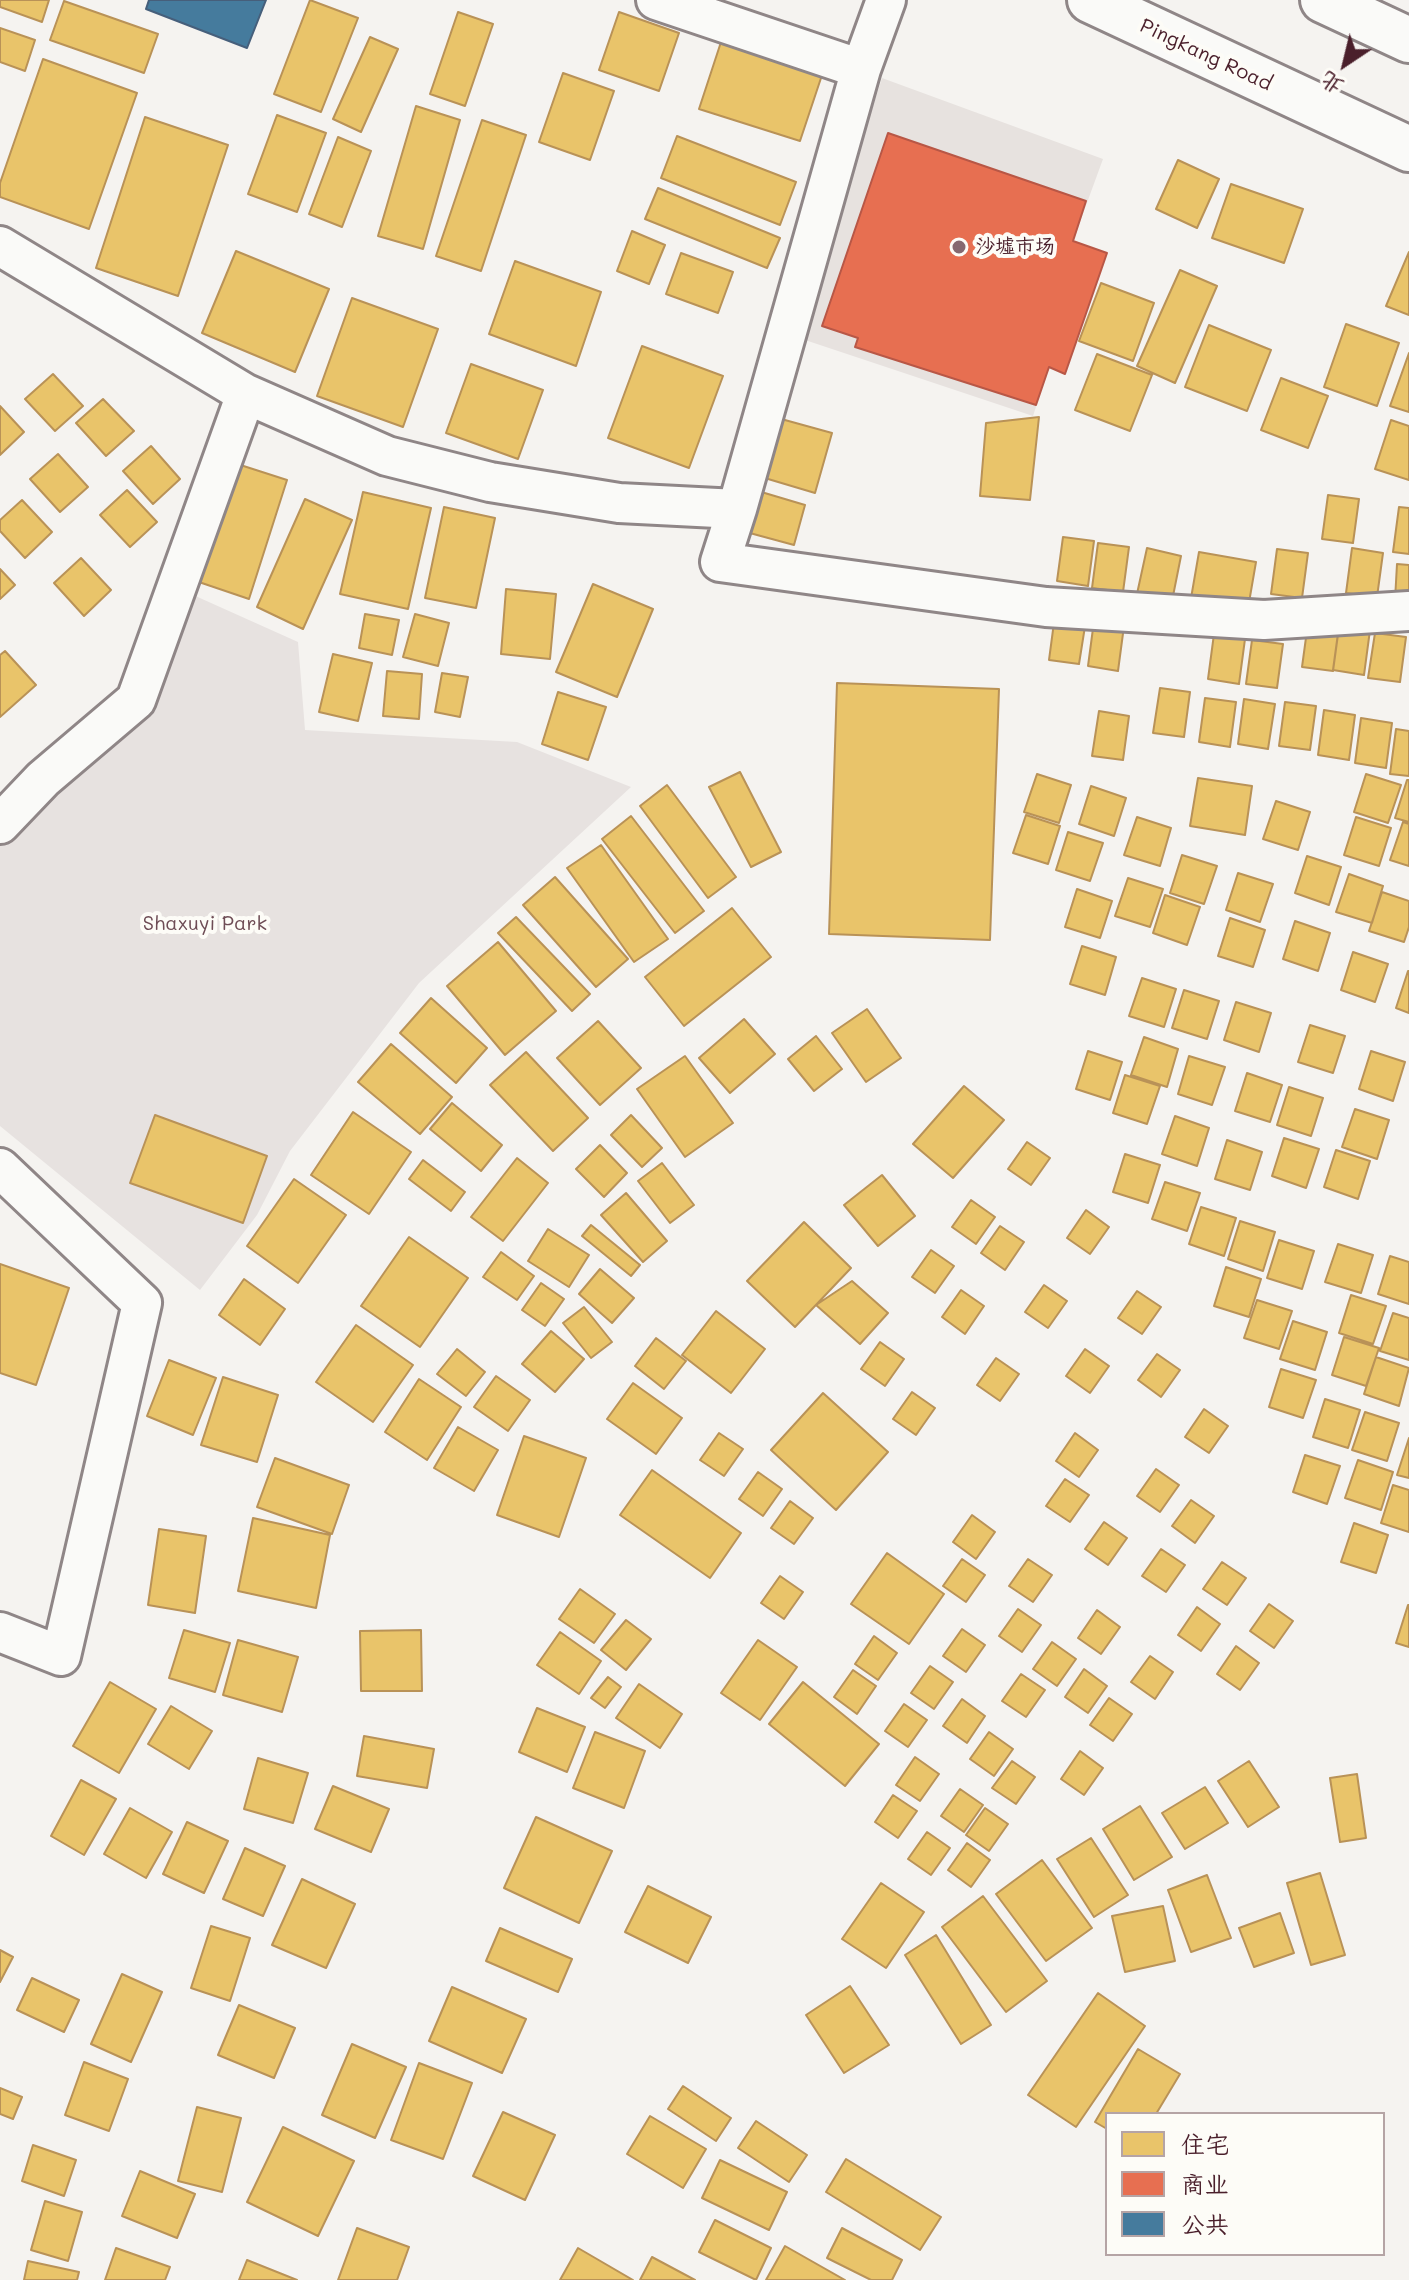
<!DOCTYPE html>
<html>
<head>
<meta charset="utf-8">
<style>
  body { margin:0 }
  #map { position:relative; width:1409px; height:2280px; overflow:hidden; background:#f5f3f0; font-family:Mali,"LXGW WenKai TC",sans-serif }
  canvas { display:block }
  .legend { position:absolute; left:1105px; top:2112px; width:280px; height:144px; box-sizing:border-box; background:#fdfcf7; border:2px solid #b5a4a5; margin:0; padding:10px 14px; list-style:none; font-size:24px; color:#4a1f2b }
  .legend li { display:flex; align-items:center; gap:16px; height:40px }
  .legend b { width:40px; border:2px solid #b5a4a5 }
  .north { position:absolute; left:1305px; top:24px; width:80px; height:80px; -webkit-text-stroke:6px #fdfcf7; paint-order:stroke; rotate:215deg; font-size:22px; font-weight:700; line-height:32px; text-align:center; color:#4a1f2b }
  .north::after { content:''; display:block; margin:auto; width:28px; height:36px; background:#4a1f2b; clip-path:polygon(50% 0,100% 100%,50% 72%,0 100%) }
</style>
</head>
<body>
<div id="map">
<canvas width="1409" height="2280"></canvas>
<ul class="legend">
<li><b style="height:22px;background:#e9c46a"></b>住宅</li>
<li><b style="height:22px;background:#e76f51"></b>商业</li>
<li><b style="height:22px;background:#457b9d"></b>公共</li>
</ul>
<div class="north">北</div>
</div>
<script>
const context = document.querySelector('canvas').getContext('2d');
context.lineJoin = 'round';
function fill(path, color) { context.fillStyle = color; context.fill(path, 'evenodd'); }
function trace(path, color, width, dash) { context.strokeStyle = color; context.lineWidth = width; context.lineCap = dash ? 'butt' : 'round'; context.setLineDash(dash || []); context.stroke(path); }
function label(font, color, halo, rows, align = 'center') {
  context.font = font + ' Mali,"LXGW WenKai TC",sans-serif'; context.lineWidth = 8; context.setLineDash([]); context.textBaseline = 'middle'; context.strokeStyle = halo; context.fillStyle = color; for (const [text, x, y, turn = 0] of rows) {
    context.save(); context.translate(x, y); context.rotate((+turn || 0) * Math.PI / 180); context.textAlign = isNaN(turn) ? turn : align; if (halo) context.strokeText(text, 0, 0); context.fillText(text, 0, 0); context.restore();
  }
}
fill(new Path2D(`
  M 882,78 L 1103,159 L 1073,241 L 1107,253 L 1065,374 L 1049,367 L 1033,416 L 799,338 Z`), '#e7e2df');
fill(new Path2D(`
  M 191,594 L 298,642 L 305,730 L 517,742 L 631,787 L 419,983 L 290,1151 L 257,1215 L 200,1290 L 0,1126 L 0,839 L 50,786 Z`), '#e7e2e0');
const homes = new Path2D(`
  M 0,0 L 49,0 L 42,22 L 0,7 Z
  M 310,0 L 358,18 L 321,112 L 274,94 Z
  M 64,1 L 158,34 L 144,73 L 50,40 Z
  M 458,12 L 493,24 L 465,106 L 430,94 Z
  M 619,12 L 679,33 L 659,91 L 599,70 Z
  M 0,28 L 35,40 L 25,71 L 0,62 Z
  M 370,37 L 398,49 L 361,132 L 333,119 Z
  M 721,42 L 822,75 L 800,141 L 699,109 Z
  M 43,59 L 137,93 L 89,229 L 0,197 L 0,183 Z
  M 563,73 L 614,91 L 590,160 L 539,142 Z
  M 416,106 L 460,120 L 423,249 L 378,236 Z
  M 277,115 L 326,133 L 297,212 L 248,194 Z
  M 145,117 L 228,145 L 178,296 L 96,268 Z
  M 482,120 L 526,135 L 481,271 L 436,256 Z
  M 677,136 L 796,182 L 780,225 L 661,178 Z
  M 338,137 L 371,151 L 342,227 L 309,214 Z
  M 1178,160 L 1219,179 L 1197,228 L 1156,209 Z
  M 1231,184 L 1303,209 L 1284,263 L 1212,238 Z
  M 658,188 L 780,238 L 767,268 L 645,219 Z
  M 632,231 L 665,245 L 649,284 L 617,271 Z
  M 236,251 L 329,289 L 295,372 L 202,333 Z
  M 1409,252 L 1409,315 L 1386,306 Z
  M 681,253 L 733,272 L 718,313 L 666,294 Z
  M 515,261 L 601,292 L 576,366 L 489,334 Z
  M 1180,270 L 1217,286 L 1175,383 L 1137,366 Z
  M 1101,283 L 1154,303 L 1133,361 L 1079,341 Z
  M 352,298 L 438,329 L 403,427 L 317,396 Z
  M 1346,324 L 1399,343 L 1377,406 L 1324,387 Z
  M 1209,325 L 1271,350 L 1247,411 L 1185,387 Z
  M 642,346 L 723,376 L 689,468 L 608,438 Z
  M 1409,353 L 1409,412 L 1390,406 Z
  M 1097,354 L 1152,375 L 1130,431 L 1075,410 Z
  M 471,364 L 543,390 L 518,459 L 446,433 Z
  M 53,374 L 83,406 L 55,431 L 25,399 Z
  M 1281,378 L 1328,396 L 1308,448 L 1261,430 Z
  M 103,399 L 134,431 L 106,456 L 76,423 Z
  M 0,406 L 24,432 L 0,455 Z
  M 774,417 L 832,433 L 815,493 L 758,476 Z
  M 1039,417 L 1030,500 L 980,496 L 986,423 Z
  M 1391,420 L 1409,426 L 1409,480 L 1375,469 Z
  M 151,446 L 180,479 L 153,504 L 123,471 Z
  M 58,454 L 88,487 L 60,512 L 30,479 Z
  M 228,461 L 287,480 L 249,599 L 190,579 Z
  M 127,490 L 157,522 L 130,547 L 100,515 Z
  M 758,491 L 805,505 L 794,545 L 746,532 Z
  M 363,492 L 431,508 L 408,609 L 340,594 Z
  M 1328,495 L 1359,499 L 1353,543 L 1322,539 Z
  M 305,499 L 352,520 L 303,629 L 257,607 Z
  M 22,500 L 52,532 L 25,558 L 0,531 L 0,520 Z
  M 444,507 L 495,518 L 476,608 L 425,598 Z
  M 1399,507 L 1409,508 L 1409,554 L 1393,552 Z
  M 1063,537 L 1094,541 L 1088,586 L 1057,581 Z
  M 1098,543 L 1129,547 L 1123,592 L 1092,588 Z
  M 1147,548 L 1181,556 L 1170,611 L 1135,603 Z
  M 1352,548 L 1383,553 L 1377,597 L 1346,593 Z
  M 1277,549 L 1308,553 L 1302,598 L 1271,594 Z
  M 1199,552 L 1256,562 L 1247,614 L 1190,604 Z
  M 81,558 L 111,590 L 84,616 L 54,583 Z
  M 1397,564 L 1409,565 L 1409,602 L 1395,600 Z
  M 0,569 L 15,585 L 0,599 Z
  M 593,584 L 653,609 L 617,697 L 556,672 Z
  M 506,589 L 556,594 L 550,659 L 501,654 Z
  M 365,614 L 399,620 L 392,655 L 359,648 Z
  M 415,614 L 449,623 L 438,666 L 403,657 Z
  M 1055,615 L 1086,620 L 1079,664 L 1049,660 Z
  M 1094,621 L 1124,626 L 1118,671 L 1088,666 Z
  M 1308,623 L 1339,627 L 1333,671 L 1302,667 Z
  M 1339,626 L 1370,630 L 1364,675 L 1333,670 Z
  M 1375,633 L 1406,637 L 1400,682 L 1368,678 Z
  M 1214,634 L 1245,639 L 1239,684 L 1208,679 Z
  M 1252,640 L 1283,644 L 1277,688 L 1246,684 Z
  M 5,651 L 36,685 L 0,717 L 0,655 Z
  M 333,654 L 372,663 L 358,721 L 319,712 Z
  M 387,671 L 422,674 L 419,719 L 383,716 Z
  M 442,673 L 468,677 L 460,717 L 435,712 Z
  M 837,683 L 999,689 L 990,940 L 829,934 Z
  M 1160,688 L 1190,692 L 1184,737 L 1153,733 Z
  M 558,692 L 606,707 L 588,760 L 542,744 Z
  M 1205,698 L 1236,702 L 1230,747 L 1199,742 Z
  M 1244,699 L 1275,704 L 1268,749 L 1238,744 Z
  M 1285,702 L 1316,706 L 1310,750 L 1279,746 Z
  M 1324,710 L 1355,715 L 1349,760 L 1318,755 Z
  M 1099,711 L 1129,716 L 1123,760 L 1092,756 Z
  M 1361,718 L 1392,723 L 1386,768 L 1355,763 Z
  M 1396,729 L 1409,731 L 1409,776 L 1390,774 Z
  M 740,772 L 781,852 L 751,867 L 709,787 Z
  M 1037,774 L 1071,785 L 1059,823 L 1024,812 Z
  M 1366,774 L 1401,785 L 1388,823 L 1354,812 Z
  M 1198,778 L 1252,786 L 1245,835 L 1190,826 Z
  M 1407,780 L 1409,780 L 1409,822 L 1395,818 Z
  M 667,785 L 736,877 L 708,898 L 640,806 Z
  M 1091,786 L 1126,798 L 1114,836 L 1079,824 Z
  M 1276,801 L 1310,812 L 1298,850 L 1263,839 Z
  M 1026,815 L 1060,826 L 1048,864 L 1013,853 Z
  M 631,816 L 704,911 L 675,933 L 602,839 Z
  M 1137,817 L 1171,828 L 1160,866 L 1124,855 Z
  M 1356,817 L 1391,828 L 1379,866 L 1344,855 Z
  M 1403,822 L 1409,824 L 1409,866 L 1390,860 Z
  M 1068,832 L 1103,843 L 1090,881 L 1056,870 Z
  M 601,845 L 668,939 L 634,962 L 567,868 Z
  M 1182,855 L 1217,866 L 1204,904 L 1170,893 Z
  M 1307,856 L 1341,867 L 1329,905 L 1295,893 Z
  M 1238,873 L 1273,884 L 1260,922 L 1226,910 Z
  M 1349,874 L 1383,886 L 1372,923 L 1336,912 Z
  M 555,877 L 628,959 L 596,987 L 523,905 Z
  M 1128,878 L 1163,889 L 1150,927 L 1115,916 Z
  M 1077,889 L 1112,901 L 1100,938 L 1065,927 Z
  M 1382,892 L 1409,901 L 1409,927 L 1404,942 L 1369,931 Z
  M 1165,895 L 1200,907 L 1187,945 L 1153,933 Z
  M 732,908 L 771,957 L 684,1026 L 645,977 Z
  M 516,917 L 590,994 L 572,1011 L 498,933 Z
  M 1230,918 L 1265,930 L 1253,967 L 1218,956 Z
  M 1295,921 L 1330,933 L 1318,971 L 1283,959 Z
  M 498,942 L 556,1011 L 505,1055 L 447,986 Z
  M 1082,946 L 1116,957 L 1105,995 L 1070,984 Z
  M 1353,952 L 1388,964 L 1375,1002 L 1341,990 Z
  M 1408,971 L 1409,971 L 1409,1013 L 1396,1008 Z
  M 1142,978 L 1176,989 L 1164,1027 L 1129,1016 Z
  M 1184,990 L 1219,1001 L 1207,1039 L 1172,1028 Z
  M 431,998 L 487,1048 L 456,1083 L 400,1033 Z
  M 1236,1002 L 1271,1013 L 1259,1052 L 1224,1040 Z
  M 867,1009 L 901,1058 L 866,1082 L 832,1033 Z
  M 744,1019 L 775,1054 L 730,1093 L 699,1058 Z
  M 598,1021 L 641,1068 L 600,1105 L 557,1058 Z
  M 1310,1025 L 1345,1036 L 1333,1073 L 1298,1062 Z
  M 816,1036 L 842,1069 L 814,1091 L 788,1059 Z
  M 1144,1037 L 1178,1049 L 1167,1087 L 1131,1075 Z
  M 391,1044 L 452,1097 L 420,1134 L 358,1082 Z
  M 1088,1051 L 1122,1062 L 1110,1100 L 1076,1089 Z
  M 1371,1051 L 1405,1062 L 1393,1101 L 1359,1089 Z
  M 526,1052 L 588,1118 L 553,1151 L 490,1085 Z
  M 685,1056 L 733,1123 L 685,1157 L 637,1089 Z
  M 1189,1056 L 1225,1067 L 1212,1105 L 1178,1094 Z
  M 1247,1073 L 1282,1085 L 1270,1122 L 1235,1111 Z
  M 1125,1075 L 1160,1086 L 1147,1124 L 1113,1113 Z
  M 964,1086 L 1004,1120 L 953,1178 L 913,1144 Z
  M 1289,1087 L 1323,1098 L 1311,1136 L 1277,1125 Z
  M 452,1103 L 502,1145 L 481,1171 L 430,1129 Z
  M 1355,1109 L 1389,1120 L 1377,1159 L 1342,1147 Z
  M 353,1112 L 411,1152 L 369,1214 L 311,1175 Z
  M 155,1115 L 267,1156 L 243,1223 L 130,1183 Z
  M 631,1115 L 662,1148 L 642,1167 L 611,1135 Z
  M 1175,1116 L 1209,1128 L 1197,1166 L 1162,1154 Z
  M 1284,1138 L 1319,1149 L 1306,1188 L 1272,1176 Z
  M 1227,1140 L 1262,1152 L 1250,1190 L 1215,1179 Z
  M 1027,1142 L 1050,1158 L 1031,1185 L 1008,1169 Z
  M 600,1145 L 627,1173 L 604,1197 L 576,1169 Z
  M 1336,1150 L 1370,1161 L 1358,1199 L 1324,1187 Z
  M 1125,1154 L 1160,1165 L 1148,1203 L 1113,1192 Z
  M 517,1158 L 548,1183 L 503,1241 L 471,1217 Z
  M 423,1160 L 465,1192 L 451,1211 L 409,1179 Z
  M 662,1163 L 694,1205 L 670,1223 L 638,1181 Z
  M 882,1175 L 915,1216 L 878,1246 L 844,1205 Z
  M 294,1179 L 346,1215 L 298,1283 L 247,1246 Z
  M 1165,1182 L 1200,1193 L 1187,1231 L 1152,1219 Z
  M 626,1193 L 667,1241 L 643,1262 L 601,1215 Z
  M 971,1200 L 995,1217 L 976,1244 L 952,1227 Z
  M 1201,1207 L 1236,1218 L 1224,1256 L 1189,1244 Z
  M 1086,1210 L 1109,1227 L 1090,1254 L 1067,1238 Z
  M 1240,1221 L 1275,1232 L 1263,1271 L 1228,1259 Z
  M 804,1222 L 851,1268 L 795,1327 L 747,1281 Z
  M 591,1225 L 640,1265 L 631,1276 L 582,1236 Z
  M 1000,1226 L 1024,1242 L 1005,1270 L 981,1253 Z
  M 548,1229 L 589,1255 L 569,1287 L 528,1261 Z
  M 409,1237 L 468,1278 L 420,1347 L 361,1306 Z
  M 1279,1240 L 1314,1251 L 1302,1289 L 1267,1278 Z
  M 1338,1244 L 1373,1255 L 1361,1293 L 1325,1282 Z
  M 931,1250 L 954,1266 L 935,1293 L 912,1277 Z
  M 501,1252 L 534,1276 L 517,1300 L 483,1277 Z
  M 1390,1256 L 1409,1262 L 1409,1304 L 1378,1294 Z
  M 0,1264 L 69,1288 L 36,1385 L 0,1373 Z
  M 1226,1267 L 1261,1279 L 1249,1317 L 1214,1306 Z
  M 600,1269 L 634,1298 L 612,1323 L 579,1294 Z
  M 244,1279 L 285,1309 L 260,1345 L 219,1315 Z
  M 852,1281 L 888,1313 L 860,1344 L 816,1305 Z
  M 541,1283 L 564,1299 L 545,1326 L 522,1310 Z
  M 1044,1285 L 1067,1301 L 1048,1328 L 1025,1312 Z
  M 961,1290 L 984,1306 L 965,1334 L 942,1317 Z
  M 1137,1291 L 1161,1307 L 1142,1334 L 1118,1318 Z
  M 1351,1295 L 1386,1306 L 1373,1344 L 1339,1333 Z
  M 1257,1300 L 1292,1311 L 1279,1349 L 1244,1338 Z
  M 584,1307 L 612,1342 L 591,1358 L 563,1323 Z
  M 716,1311 L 765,1349 L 731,1393 L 682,1355 Z
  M 1393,1313 L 1409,1318 L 1409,1360 L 1380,1351 Z
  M 1293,1321 L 1327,1332 L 1315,1370 L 1280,1359 Z
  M 356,1325 L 413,1365 L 373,1422 L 316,1382 Z
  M 551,1331 L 584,1359 L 555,1392 L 522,1364 Z
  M 1344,1337 L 1379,1348 L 1366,1386 L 1332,1375 Z
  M 656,1338 L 686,1361 L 664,1389 L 635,1366 Z
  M 880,1342 L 904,1359 L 885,1386 L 861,1369 Z
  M 457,1349 L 485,1372 L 466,1396 L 437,1374 Z
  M 1085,1349 L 1109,1366 L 1090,1393 L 1066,1376 Z
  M 1157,1354 L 1180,1370 L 1161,1397 L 1138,1380 Z
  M 1376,1357 L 1409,1368 L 1399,1406 L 1364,1394 Z
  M 996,1358 L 1019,1374 L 1000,1401 L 977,1385 Z
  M 169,1360 L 216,1378 L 193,1435 L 147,1416 Z
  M 1281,1369 L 1316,1380 L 1303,1418 L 1269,1407 Z
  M 496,1376 L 530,1400 L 508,1431 L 474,1407 Z
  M 223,1377 L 278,1395 L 257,1462 L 201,1445 Z
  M 419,1379 L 461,1407 L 427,1460 L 385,1432 Z
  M 633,1383 L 682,1418 L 656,1454 L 607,1419 Z
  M 912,1392 L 935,1408 L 916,1435 L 893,1419 Z
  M 823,1393 L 888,1452 L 836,1510 L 771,1450 Z
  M 1325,1399 L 1360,1410 L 1348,1448 L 1313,1437 Z
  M 1204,1409 L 1228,1426 L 1209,1453 L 1185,1437 Z
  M 1365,1412 L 1399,1423 L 1387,1461 L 1352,1450 Z
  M 458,1427 L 498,1450 L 474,1491 L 434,1468 Z
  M 719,1433 L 743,1449 L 724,1476 L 700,1460 Z
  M 1075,1433 L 1098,1450 L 1079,1477 L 1056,1461 Z
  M 524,1436 L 586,1458 L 559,1537 L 497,1515 Z
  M 1409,1438 L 1409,1478 L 1397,1475 Z
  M 1305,1455 L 1340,1466 L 1327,1504 L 1293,1492 Z
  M 275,1458 L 349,1485 L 332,1534 L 257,1507 Z
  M 1358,1460 L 1393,1472 L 1381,1510 L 1345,1498 Z
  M 1156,1469 L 1179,1485 L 1160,1512 L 1137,1496 Z
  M 652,1470 L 741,1533 L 710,1578 L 620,1515 Z
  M 758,1472 L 782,1489 L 763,1516 L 739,1499 Z
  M 1065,1479 L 1089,1495 L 1070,1522 L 1046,1506 Z
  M 1393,1485 L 1409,1490 L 1409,1532 L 1381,1523 Z
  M 1191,1500 L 1214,1516 L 1195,1543 L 1172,1526 Z
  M 790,1501 L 813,1518 L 794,1544 L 771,1528 Z
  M 972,1515 L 995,1532 L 976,1559 L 953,1542 Z
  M 253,1518 L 330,1535 L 316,1608 L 238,1591 Z
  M 1104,1522 L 1127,1538 L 1108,1565 L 1085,1549 Z
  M 1354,1523 L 1388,1535 L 1376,1573 L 1341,1562 Z
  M 159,1529 L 206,1536 L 195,1613 L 148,1605 Z
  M 1161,1549 L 1185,1565 L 1166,1592 L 1142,1576 Z
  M 887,1553 L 944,1594 L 909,1644 L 851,1604 Z
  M 962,1559 L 985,1575 L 966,1602 L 943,1586 Z
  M 1028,1559 L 1052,1575 L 1033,1602 L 1009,1586 Z
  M 1222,1562 L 1246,1578 L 1227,1605 L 1203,1589 Z
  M 780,1576 L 803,1592 L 784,1619 L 761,1603 Z
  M 580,1589 L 615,1614 L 594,1643 L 559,1619 Z
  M 1269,1604 L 1293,1621 L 1274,1648 L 1250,1631 Z
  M 1408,1605 L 1409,1605 L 1409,1647 L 1396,1643 Z
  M 1197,1607 L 1220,1624 L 1201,1651 L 1178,1635 Z
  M 1018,1609 L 1041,1625 L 1022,1652 L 999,1636 Z
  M 1097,1610 L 1120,1627 L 1101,1654 L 1078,1638 Z
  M 626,1620 L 651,1639 L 626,1670 L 601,1650 Z
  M 962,1629 L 985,1645 L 966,1672 L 943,1656 Z
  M 184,1630 L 230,1643 L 215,1692 L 169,1678 Z
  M 421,1630 L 422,1691 L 361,1691 L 360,1631 Z
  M 560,1632 L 601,1661 L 579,1694 L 537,1665 Z
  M 874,1636 L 897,1653 L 878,1680 L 855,1664 Z
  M 238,1640 L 298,1657 L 282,1712 L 223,1695 Z
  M 758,1640 L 797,1667 L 760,1720 L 721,1693 Z
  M 1052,1642 L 1076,1659 L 1057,1686 L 1033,1669 Z
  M 1236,1646 L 1259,1663 L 1240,1690 L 1217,1674 Z
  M 1150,1656 L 1173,1672 L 1155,1699 L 1131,1682 Z
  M 930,1666 L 953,1682 L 934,1709 L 911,1693 Z
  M 1084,1669 L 1107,1686 L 1088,1713 L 1065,1697 Z
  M 853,1670 L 876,1686 L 857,1714 L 834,1697 Z
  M 1021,1674 L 1045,1690 L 1026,1717 L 1002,1701 Z
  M 608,1677 L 621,1687 L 605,1708 L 591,1698 Z
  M 110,1682 L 156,1709 L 119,1773 L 73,1746 Z
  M 803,1682 L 879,1744 L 845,1786 L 769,1724 Z
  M 639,1684 L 682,1714 L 660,1748 L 616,1718 Z
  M 1109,1698 L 1132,1714 L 1113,1741 L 1090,1725 Z
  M 962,1699 L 985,1716 L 967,1743 L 943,1726 Z
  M 904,1704 L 927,1720 L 908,1747 L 885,1731 Z
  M 171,1706 L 212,1731 L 189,1769 L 148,1744 Z
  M 537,1708 L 585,1727 L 567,1772 L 519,1752 Z
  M 595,1732 L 645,1751 L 624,1808 L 573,1788 Z
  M 989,1732 L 1013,1749 L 994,1776 L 970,1759 Z
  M 364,1736 L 434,1749 L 427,1788 L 357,1776 Z
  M 1080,1751 L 1103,1768 L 1084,1795 L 1061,1779 Z
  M 915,1757 L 939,1774 L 920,1801 L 896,1785 Z
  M 258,1758 L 308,1773 L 293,1823 L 244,1809 Z
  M 1012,1761 L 1035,1777 L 1016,1804 L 992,1788 Z
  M 1249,1761 L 1279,1807 L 1248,1827 L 1218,1781 Z
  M 1357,1774 L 1366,1838 L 1340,1842 L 1330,1778 Z
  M 81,1780 L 116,1799 L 84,1855 L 51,1836 Z
  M 333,1786 L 389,1809 L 371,1852 L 315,1829 Z
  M 1205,1787 L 1228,1823 L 1185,1849 L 1162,1813 Z
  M 960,1789 L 983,1805 L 964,1832 L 941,1816 Z
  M 893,1795 L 917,1811 L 898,1838 L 875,1822 Z
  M 1140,1806 L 1172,1857 L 1134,1880 L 1103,1829 Z
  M 130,1808 L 172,1832 L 146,1878 L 104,1854 Z
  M 985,1808 L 1008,1824 L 989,1851 L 966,1835 Z
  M 536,1817 L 612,1851 L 579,1923 L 504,1888 Z
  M 187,1822 L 228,1841 L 204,1893 L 163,1874 Z
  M 927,1832 L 950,1848 L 931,1875 L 908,1859 Z
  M 1091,1838 L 1128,1895 L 1094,1917 L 1057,1859 Z
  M 967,1843 L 990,1860 L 971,1887 L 948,1870 Z
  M 245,1848 L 285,1866 L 263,1916 L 223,1899 Z
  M 1042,1860 L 1092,1928 L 1046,1961 L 996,1894 Z
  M 1320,1873 L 1345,1955 L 1311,1965 L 1287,1883 Z
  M 1207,1875 L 1231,1938 L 1191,1952 L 1168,1890 Z
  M 302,1879 L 355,1904 L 326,1968 L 272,1945 Z
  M 881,1883 L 924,1912 L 886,1968 L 842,1939 Z
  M 648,1886 L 711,1917 L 688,1963 L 625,1932 Z
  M 983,1896 L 1047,1981 L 1006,2012 L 942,1927 Z
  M 1163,1906 L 1175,1961 L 1125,1972 L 1112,1916 Z
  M 1280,1913 L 1294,1953 L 1254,1967 L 1239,1928 Z
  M 211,1926 L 250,1938 L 230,2001 L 191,1988 Z
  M 500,1928 L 572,1959 L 558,1992 L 486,1961 Z
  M 936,1935 L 991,2025 L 961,2044 L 905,1955 Z
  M 0,1950 L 13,1957 L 0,1982 Z
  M 122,1974 L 162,1992 L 131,2062 L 91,2044 Z
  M 32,1978 L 79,2000 L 64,2032 L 17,2010 Z
  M 850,1986 L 889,2045 L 844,2073 L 806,2015 Z
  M 452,1987 L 526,2019 L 502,2073 L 429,2041 Z
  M 1098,1993 L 1145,2026 L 1076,2127 L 1028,2095 Z
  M 239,2005 L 295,2028 L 274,2078 L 218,2055 Z
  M 352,2044 L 406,2067 L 375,2138 L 322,2115 Z
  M 1138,2049 L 1180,2074 L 1156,2114 L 1107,2114 L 1107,2129 L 1095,2122 Z
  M 84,2062 L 128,2079 L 109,2131 L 65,2115 Z
  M 419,2063 L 472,2083 L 443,2159 L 391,2140 Z
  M 683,2086 L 731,2118 L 716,2141 L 668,2109 Z
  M 0,2088 L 22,2097 L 13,2119 L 0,2114 Z
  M 197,2107 L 241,2118 L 222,2192 L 178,2181 Z
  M 503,2112 L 555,2135 L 525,2200 L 473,2176 Z
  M 650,2116 L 706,2149 L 683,2188 L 627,2154 Z
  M 756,2121 L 807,2155 L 789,2182 L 738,2148 Z
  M 283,2127 L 354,2161 L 318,2236 L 247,2202 Z
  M 33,2145 L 76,2160 L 64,2196 L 22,2181 Z
  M 846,2159 L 941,2217 L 920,2250 L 826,2192 Z
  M 720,2160 L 787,2192 L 769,2230 L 702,2198 Z
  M 140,2171 L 195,2194 L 177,2238 L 122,2216 Z
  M 45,2201 L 82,2212 L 68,2261 L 31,2250 Z
  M 715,2220 L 771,2248 L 756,2280 L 699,2252 Z
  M 357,2228 L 409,2247 L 397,2280 L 338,2280 Z
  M 842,2228 L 902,2260 L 892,2280 L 871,2280 L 827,2258 Z
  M 785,2246 L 845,2280 L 766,2280 Z
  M 116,2248 L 170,2267 L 165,2280 L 105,2280 Z
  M 578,2248 L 633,2280 L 560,2280 Z
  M 652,2257 L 695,2280 L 640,2280 Z
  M 247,2260 L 297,2280 L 239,2280 Z
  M 28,2261 L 79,2272 L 77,2280 L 24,2280 Z`);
fill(homes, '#e9c46a');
trace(homes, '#b99257', 2);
const shops = new Path2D(`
  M 888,133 L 1086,201 L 1073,241 L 1107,253 L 1065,374 L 1049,367 L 1036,405 L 855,347 L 858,338 L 822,326 Z`);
fill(shops, '#e76f51');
trace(shops, '#b85746', 2);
const public = new Path2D(`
  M 149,0 L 266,0 L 247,48 L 146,9 Z`);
fill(public, '#457b9d');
trace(public, '#465f7b', 2);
const minor = new Path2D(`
  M 656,0 L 861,69
  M 0,246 L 246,394
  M 737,509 L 720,562 L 1046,607 L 1264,620 L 1409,611
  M 0,824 L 43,779 L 136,700 L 246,394 L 387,456 L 490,482 L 619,503 L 737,509 L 861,69 L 886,0
  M 0,1168 L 142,1303 L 61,1656 L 0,1632`);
const major = new Path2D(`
  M 1090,0 L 1409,149
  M 1323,0 L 1409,40`);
trace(minor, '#8f8687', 44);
trace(major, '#8f8687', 50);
trace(minor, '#fafaf8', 38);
trace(major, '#fafaf8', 44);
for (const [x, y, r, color] of [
  [959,247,8,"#866970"]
]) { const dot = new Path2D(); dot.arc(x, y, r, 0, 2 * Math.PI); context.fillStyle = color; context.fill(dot); trace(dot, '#fdfcf7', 3); }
label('20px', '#4a1f2b', '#fdfcf7', [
  ["Pingkang Road",1206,55,25]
]);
label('20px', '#4a1f2b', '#fdfcf7', [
  ["沙墟市场",975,247]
], 'left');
label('20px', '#6e4c55', '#fdfcf7', [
  ["Shaxuyi Park",205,924]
]);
</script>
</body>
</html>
